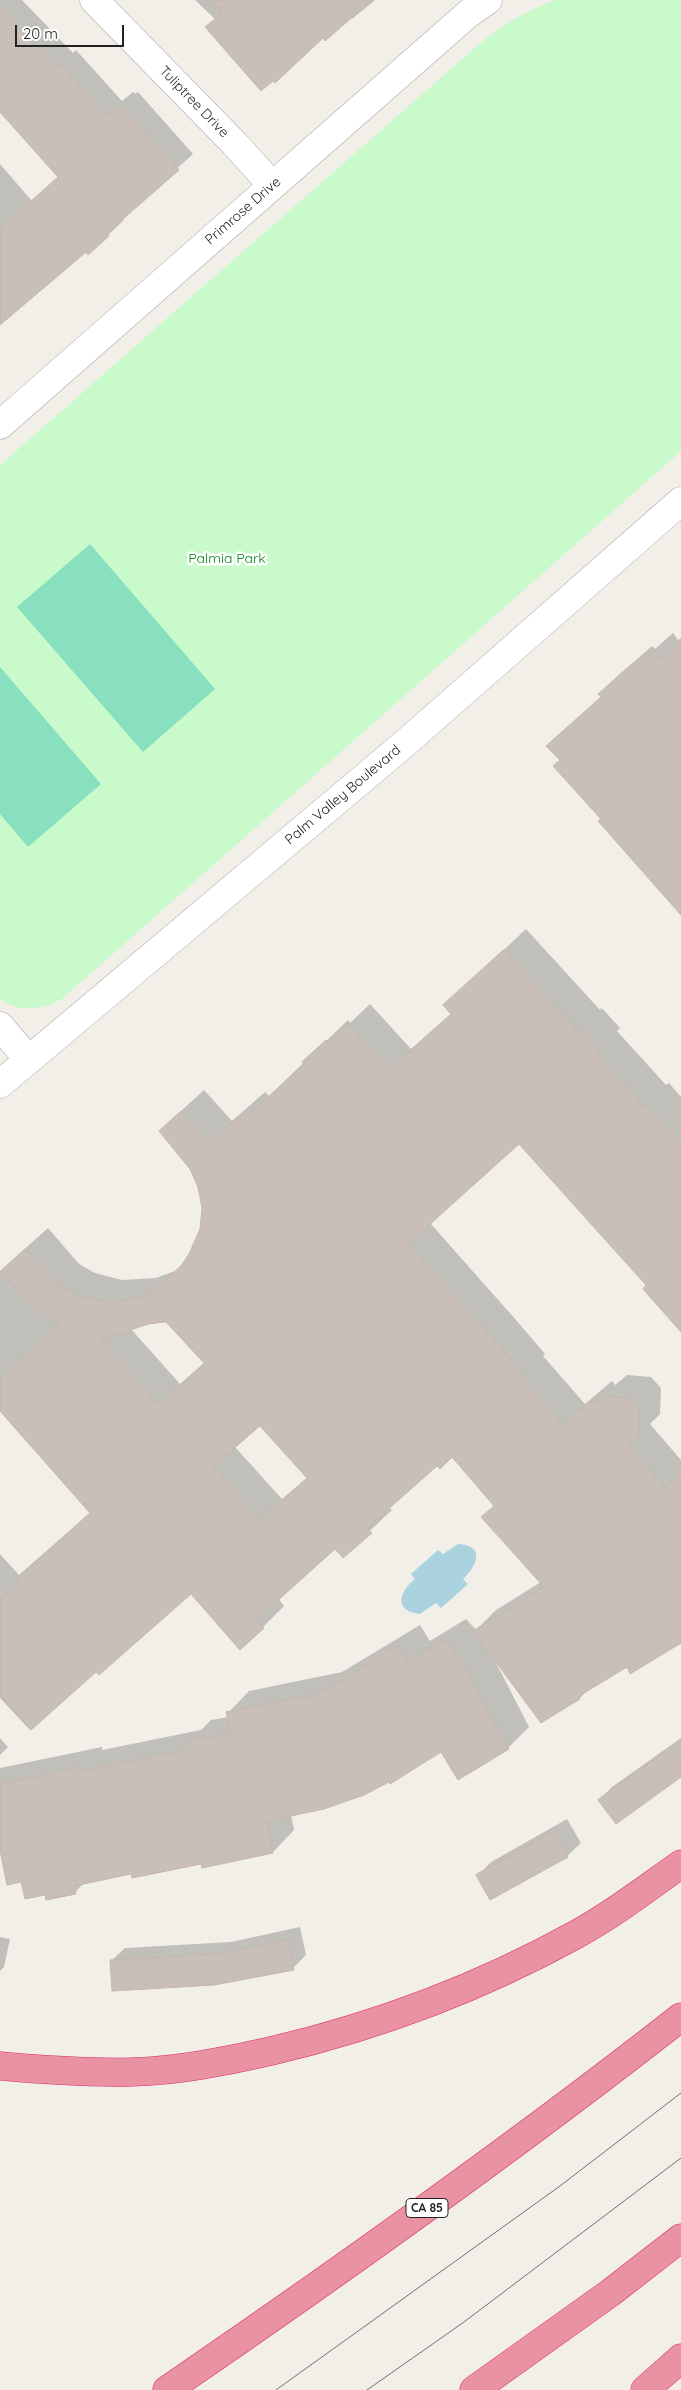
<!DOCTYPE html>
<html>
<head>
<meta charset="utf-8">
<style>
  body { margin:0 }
  #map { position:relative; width:681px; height:2390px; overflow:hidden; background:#f2efe9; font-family:Quicksand,sans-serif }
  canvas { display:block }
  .scale { position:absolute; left:15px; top:25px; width:109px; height:22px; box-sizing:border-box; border:2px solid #222; border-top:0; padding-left:6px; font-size:15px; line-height:18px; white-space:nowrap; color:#222; -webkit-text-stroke:4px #fff; paint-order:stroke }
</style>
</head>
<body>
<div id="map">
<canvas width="681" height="2390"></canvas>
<div class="scale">20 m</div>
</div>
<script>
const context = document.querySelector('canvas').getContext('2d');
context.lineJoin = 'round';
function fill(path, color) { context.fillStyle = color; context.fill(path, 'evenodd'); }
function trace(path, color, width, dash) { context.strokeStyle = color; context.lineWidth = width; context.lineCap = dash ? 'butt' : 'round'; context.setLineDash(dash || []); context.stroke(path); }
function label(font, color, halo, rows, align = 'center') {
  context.font = font + ' Quicksand,sans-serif'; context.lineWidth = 5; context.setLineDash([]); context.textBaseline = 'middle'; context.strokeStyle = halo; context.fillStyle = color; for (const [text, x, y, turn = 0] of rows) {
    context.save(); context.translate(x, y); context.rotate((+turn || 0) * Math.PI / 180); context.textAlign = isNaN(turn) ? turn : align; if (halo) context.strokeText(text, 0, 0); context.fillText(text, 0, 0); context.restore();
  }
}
fill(new Path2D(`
  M 556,0 L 681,0 L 681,451 L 62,999 C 42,1010 19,1013 0,999 L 0,465 L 477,46 C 501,26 526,10 556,0 Z`), '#c8facc');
fill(new Path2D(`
  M 90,544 L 215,689 L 143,752 L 17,607 Z
  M 0,667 L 101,784 L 28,847 L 0,814 Z`), '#88e0be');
fill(new Path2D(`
  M 458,1544 C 485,1545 478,1565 463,1579 L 468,1584 L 441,1608 L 436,1603 L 420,1614 C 393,1611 399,1592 415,1579 L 411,1574 L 438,1550 L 443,1554 Z`), '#aad3df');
fill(new Path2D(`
  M 0,0 L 22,0 L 73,53 L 76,50 L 122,101 L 133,92 L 135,94 L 138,92 L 193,154 L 122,218 L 124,220 L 108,235 L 86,250 L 0,320 L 0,164 L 32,201 L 59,176 L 0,110 Z
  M 195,0 L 375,0 L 352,19 L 350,17 L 323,36 L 215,19 Z
  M 673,633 L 678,640 L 681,638 L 681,885 L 602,819 L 561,760 L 548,746 L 602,696 L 600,694 L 618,676 L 652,646 L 655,649 Z
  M 526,929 L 600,1010 L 602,1008 L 620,1028 L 617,1031 L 666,1085 L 669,1083 L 681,1097 L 681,1330 L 648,1285 L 520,1142 L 430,1223 L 516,1320 L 545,1354 L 543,1356 L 585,1404 L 612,1381 L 615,1385 L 627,1375 L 651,1377 L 661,1388 L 660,1414 L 650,1424 L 681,1460 L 681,1635 L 589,1689 L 580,1698 L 541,1721 L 491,1653 L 529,1727 L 508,1748 L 442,1751 L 390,1780 L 291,1815 L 294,1830 L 273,1852 L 203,1866 L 203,1862 L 132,1873 L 84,1883 L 75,1892 L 46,1894 L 22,1881 L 0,1844 L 0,1768 L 102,1747 L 102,1750 L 201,1730 L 211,1720 L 229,1717 L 228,1713 L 249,1691 L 342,1672 L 420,1625 L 430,1641 L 466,1619 L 476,1630 L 496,1610 L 541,1582 L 483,1517 L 495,1505 L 452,1456 L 437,1464 L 389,1507 L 392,1510 L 343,1556 L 335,1547 L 278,1598 L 284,1606 L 263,1627 L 191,1592 L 96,1670 L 30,1730 L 0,1698 L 0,1554 L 19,1575 L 91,1512 L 0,1402 L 0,1271 L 48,1228 L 79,1264 L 95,1273 L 122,1280 L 156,1278 L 175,1271 L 186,1261 L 194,1249 L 201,1229 L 203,1208 L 197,1181 L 185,1159 L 161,1131 L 182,1110 L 204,1090 L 232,1121 L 265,1092 L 269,1096 L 348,1020 L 350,1023 L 370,1004 L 411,1049 L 452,1013 L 445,1005 ZM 167,1320 L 205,1362 L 180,1384 L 131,1329 ZM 261,1425 L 308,1477 L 282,1499 L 235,1447 Z
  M 0,1738 L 8,1747 L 0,1755 Z
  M 681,1738 L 681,1776 L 599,1800 L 612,1787 Z
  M 567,1819 L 581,1843 L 567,1856 L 478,1875 L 491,1862 Z
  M 300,1927 L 306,1955 L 293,1968 L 111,1961 L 125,1948 L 231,1942 Z
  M 0,1937 L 10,1939 L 4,1967 L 0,1971 Z`), '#0003');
const building = new Path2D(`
  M 211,0 L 372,0 L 325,41 L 323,38 L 275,83 L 273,81 L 261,91 L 205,27 L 222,13 Z
  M 0,8 L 35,46 L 36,44 L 57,67 L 60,64 L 106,116 L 117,106 L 119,108 L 122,106 L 179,170 L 107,233 L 109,236 L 88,255 L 86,252 L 0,325 L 0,229 L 58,177 L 0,112 Z
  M 681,642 L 681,915 L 598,821 L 601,819 L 553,766 L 560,760 L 546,746 L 601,697 L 598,694 L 633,663 L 636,666 L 654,651 L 661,659 Z
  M 504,950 L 577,1031 L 580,1029 L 599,1050 L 596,1053 L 644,1106 L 646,1104 L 681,1142 L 681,1332 L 643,1289 L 646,1285 L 519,1144 L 408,1244 L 495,1341 L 524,1376 L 522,1378 L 563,1425 L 590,1401 L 593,1405 L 604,1396 L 629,1398 L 639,1410 L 639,1437 L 629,1446 L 665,1488 L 681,1474 L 681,1643 L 630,1674 L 627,1667 L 579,1696 L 580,1699 L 541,1723 L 473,1631 L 544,1587 L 481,1517 L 494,1506 L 452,1457 L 440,1469 L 437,1466 L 367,1528 L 372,1533 L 343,1558 L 335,1549 L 256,1620 L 264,1628 L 240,1650 L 191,1594 L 99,1675 L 96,1672 L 31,1730 L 0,1695 L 0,1600 L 18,1584 L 15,1580 L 90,1513 L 0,1411 L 0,1378 L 59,1326 L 27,1300 L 1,1271 L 25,1249 L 58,1285 L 79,1297 L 100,1301 L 117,1301 L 134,1299 L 152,1292 L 181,1266 L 189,1254 L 200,1229 L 202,1208 L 198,1187 L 190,1169 L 159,1131 L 181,1111 L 210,1142 L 243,1113 L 247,1116 L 304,1065 L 302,1062 L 326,1040 L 328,1043 L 348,1025 L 389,1070 L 451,1014 L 443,1005 ZM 166,1322 L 205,1364 L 158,1404 L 101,1340 L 148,1324 ZM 260,1426 L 307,1478 L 260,1520 L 213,1467 Z
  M 444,1639 L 448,1646 L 451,1645 L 509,1749 L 458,1780 L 441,1752 L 390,1784 L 389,1782 L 364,1795 L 324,1809 L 267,1821 L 273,1853 L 202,1868 L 201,1864 L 132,1878 L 131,1874 L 74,1886 L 76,1894 L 46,1900 L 45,1895 L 25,1899 L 21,1882 L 7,1885 L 0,1850 L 0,1784 L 80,1767 L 81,1771 L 190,1749 L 188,1741 L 231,1733 L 226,1712 L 319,1694 L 398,1645 L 408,1662 Z
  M 670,1748 L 681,1763 L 681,1777 L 616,1824 L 598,1800 Z
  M 554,1832 L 568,1857 L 490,1900 L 476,1875 Z
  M 288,1940 L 294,1970 L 214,1985 L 112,1991 L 110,1960 L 217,1954 Z`);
fill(building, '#c7bfb8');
trace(building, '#c4b6ab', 1);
const minor = new Path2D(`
  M 94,0 L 234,143 L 272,185
  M 0,425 L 468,14 L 488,0`);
const tertiary = new Path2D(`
  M 0,1026 L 28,1059
  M 0,1084 L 403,745 L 681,501`);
const motorway = new Path2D(`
  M 0,2066 C 44,2070 88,2073 132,2072 C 179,2071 226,2061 271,2051 C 378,2026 481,1987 577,1934 C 614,1914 647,1888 681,1864
  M 167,2390 C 342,2270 514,2148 681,2017
  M 474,2390 L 610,2293 L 681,2238
  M 645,2390 L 681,2358`);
trace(minor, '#a9a9a9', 29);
trace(tertiary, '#a9a9a9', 29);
trace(motorway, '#dc2a67', 29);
trace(minor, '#fff', 28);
trace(tertiary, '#fff', 28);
trace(motorway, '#e892a2', 28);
trace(new Path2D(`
  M 276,2390 L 560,2186 L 681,2093
  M 367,2390 L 464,2322 L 681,2158`), '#707070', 1);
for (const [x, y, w] of [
  [427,2208,42]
]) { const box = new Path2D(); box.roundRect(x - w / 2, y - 9.5, w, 19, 4); context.fillStyle = '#fff'; context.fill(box); trace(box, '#222', 1); }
label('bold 12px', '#222', null, [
  ["CA 85",427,2208]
]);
label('14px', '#222', '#fff', [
  ["Tuliptree Drive",194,102,46],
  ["Primrose Drive",243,211,-41],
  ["Palm Valley Boulevard",343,795,-40]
]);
label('14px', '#0c8416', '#fff', [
  ["Palmia Park",227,559]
]);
</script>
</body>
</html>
